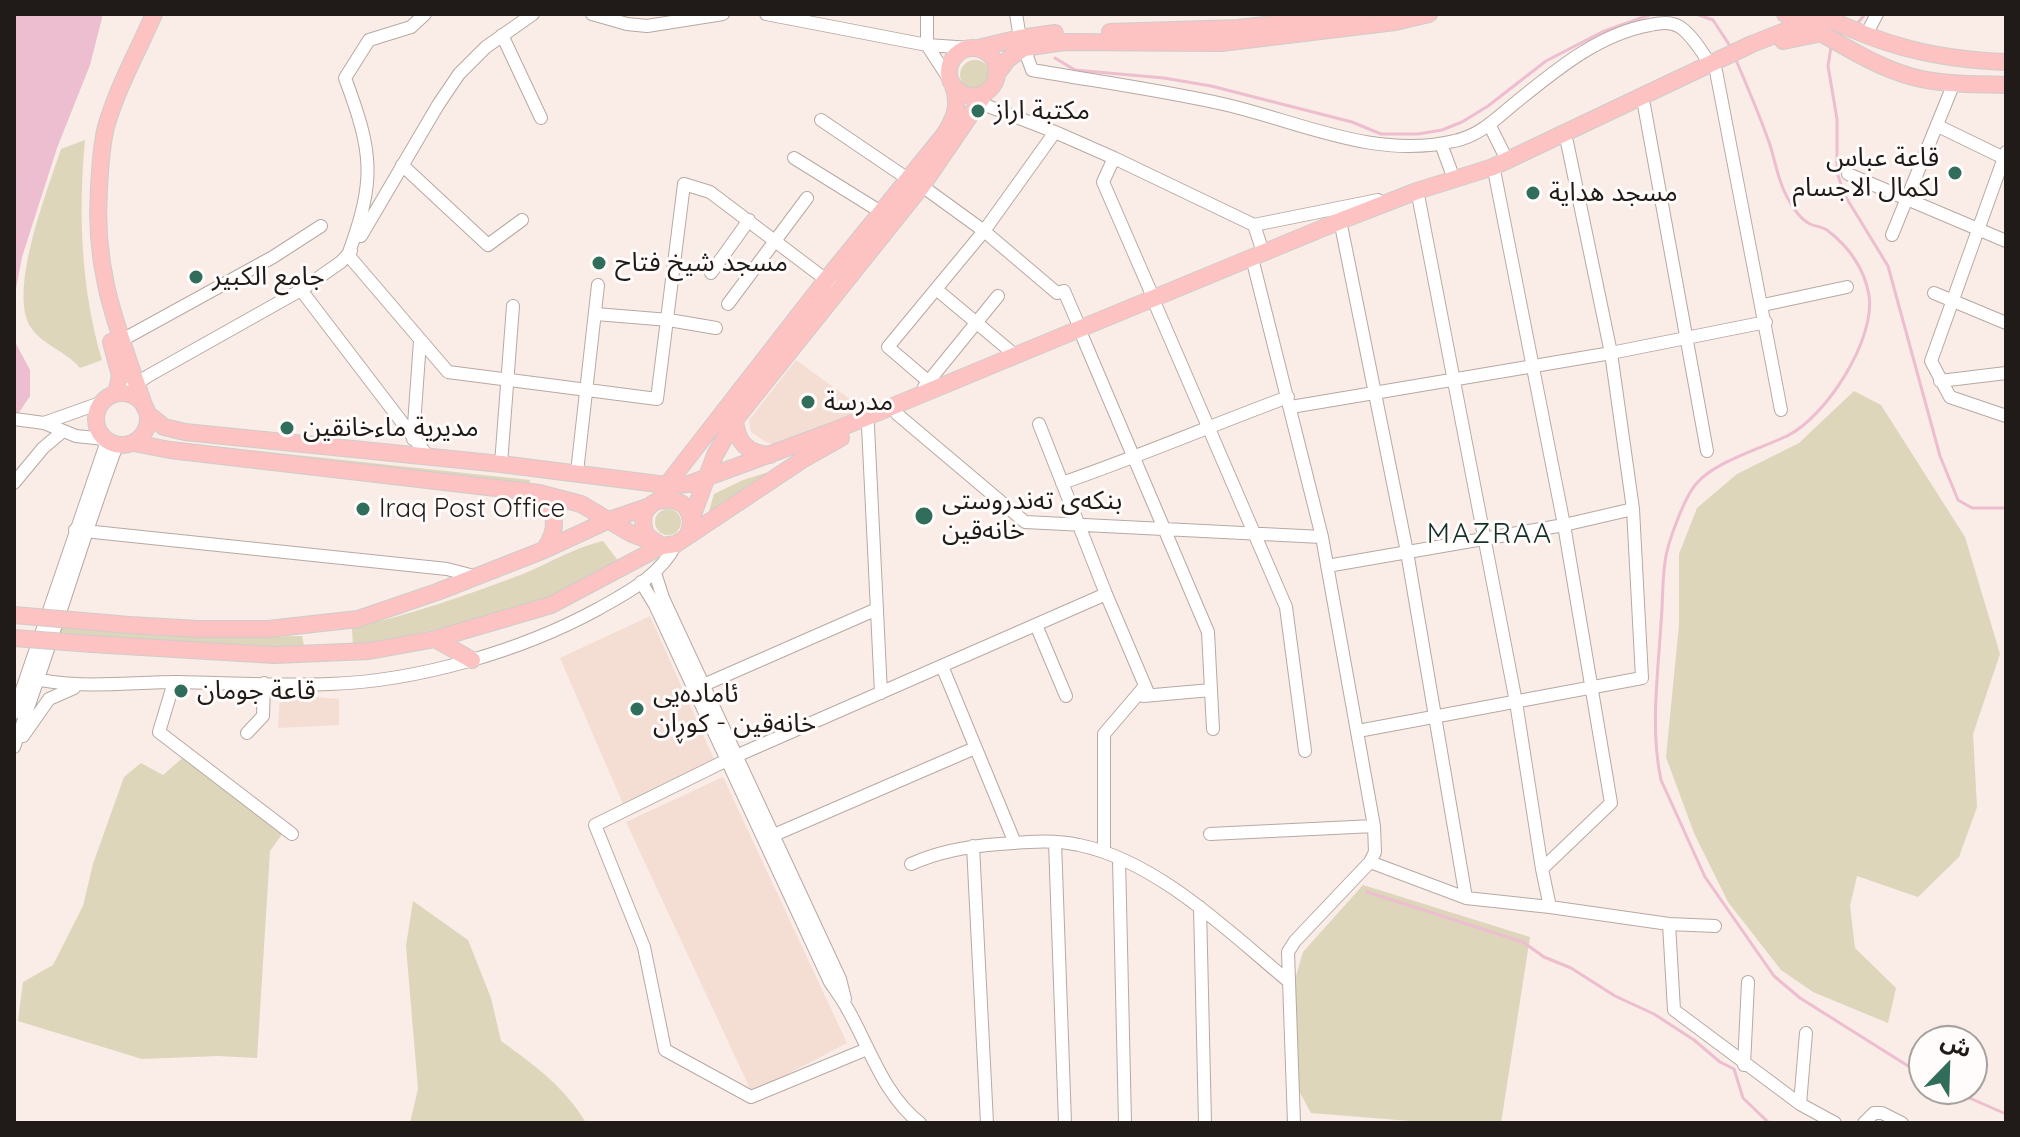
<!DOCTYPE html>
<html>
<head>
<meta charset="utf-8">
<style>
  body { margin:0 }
  #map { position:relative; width:2020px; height:1137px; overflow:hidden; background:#faece6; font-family:Quicksand,"Noto Sans Arabic",sans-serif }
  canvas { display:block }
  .frame { position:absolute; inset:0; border:16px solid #201b18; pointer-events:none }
  .north { position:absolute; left:1908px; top:1025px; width:80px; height:80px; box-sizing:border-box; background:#fffcfb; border:2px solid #a6a2a0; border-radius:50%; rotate:23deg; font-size:22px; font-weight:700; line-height:32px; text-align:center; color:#201b18 }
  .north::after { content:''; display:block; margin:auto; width:28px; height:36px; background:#306e5b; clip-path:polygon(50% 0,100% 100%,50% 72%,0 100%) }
</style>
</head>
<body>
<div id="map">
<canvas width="2020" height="1137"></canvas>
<div class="frame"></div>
<div class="north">ش</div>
</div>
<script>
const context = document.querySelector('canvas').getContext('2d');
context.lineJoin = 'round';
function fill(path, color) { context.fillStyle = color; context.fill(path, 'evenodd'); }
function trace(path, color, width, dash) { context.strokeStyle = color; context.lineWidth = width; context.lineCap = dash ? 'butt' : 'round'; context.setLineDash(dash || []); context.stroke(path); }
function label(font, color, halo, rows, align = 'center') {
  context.font = font + ' Quicksand,"Noto Sans Arabic",sans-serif'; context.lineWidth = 6; context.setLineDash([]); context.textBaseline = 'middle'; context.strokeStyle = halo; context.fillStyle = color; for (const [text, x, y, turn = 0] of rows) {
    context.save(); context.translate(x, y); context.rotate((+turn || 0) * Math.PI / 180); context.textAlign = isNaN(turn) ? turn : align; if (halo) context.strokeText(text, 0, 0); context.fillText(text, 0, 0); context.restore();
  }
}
fill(new Path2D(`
  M 796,360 L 865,410 L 777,445 L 766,442 L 751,432 L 749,420 Z
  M 650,616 L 714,759 L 623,804 L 560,658 Z
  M 280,694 L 339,699 L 339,725 L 278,728 Z
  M 723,777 L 847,1043 L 752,1093 L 626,822 Z`), '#f4ded4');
fill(new Path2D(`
  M960 75a15 15 0 1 1 30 0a15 15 0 1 1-30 0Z
  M 85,140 C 78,213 81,289 102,360 L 80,368 C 67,352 42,344 32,329 C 6,294 48,189 61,149 Z
  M 1854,391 L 1881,405 L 1965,537 L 2000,654 L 1973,734 L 1977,807 L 1959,857 L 1918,897 L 1857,876 L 1850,906 L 1855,948 L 1896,988 L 1888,1023 L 1813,992 L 1781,970 L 1728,902 L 1694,833 L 1666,757 L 1679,625 L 1679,554 L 1697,508 L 1737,474 L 1799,443 Z
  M 156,440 L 530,480 L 530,484 L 159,443 Z
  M 775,470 L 706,521 L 714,494 L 743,480 Z
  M655 522a13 13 0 1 1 26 0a13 13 0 1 1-26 0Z
  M 603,541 L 623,567 L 536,604 L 482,620 L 353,647 L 352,628 C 413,614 465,596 523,574 C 550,563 575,547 603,541 Z
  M 48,625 L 248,637 L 302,636 L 305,650 L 47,633 Z
  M 187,754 L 283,833 L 270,851 L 257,1058 L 218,1056 L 142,1059 L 18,1021 L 23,982 L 53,965 L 83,906 L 93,864 L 124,777 L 141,763 L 163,775 Z
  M 1363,885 L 1530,937 L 1501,1123 L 1435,1123 L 1311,1113 L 1299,1091 L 1294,983 L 1303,952 Z
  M 413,901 L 468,940 L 491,998 L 501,1041 C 533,1064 566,1088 586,1123 L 410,1123 L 418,1089 L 406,946 Z`), '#ddd6ba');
fill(new Path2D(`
  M 14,14 L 103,14 L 90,65 L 57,148 L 22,257 L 14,299 Z
  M 14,340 L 30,370 L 30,396 L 14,420 Z`), '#ecbecf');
trace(new Path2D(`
  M 1696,14 L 1713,20 L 1732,49
  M 1857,24 L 1865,14
  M 1831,47 L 1828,66 L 1837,119 L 1837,172 L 1844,194 L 1888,266 L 1940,456 L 1958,500 L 1972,508 L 2006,508
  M 1055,58 L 1075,70 L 1164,78 L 1211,86 L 1352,122 L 1381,134 L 1418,134 L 1442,130 L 1462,122 L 1488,106 L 1546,61 L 1602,32 L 1652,14
  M 1736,60 C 1748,88 1760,116 1770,145 C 1776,164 1779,185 1790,202 C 1794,210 1802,220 1810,224 C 1816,227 1821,226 1827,230 C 1848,246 1864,268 1869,295 C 1876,339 1826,417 1787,436 C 1762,448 1714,462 1696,484 C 1684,498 1667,544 1665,562 C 1662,582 1663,603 1661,623 C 1658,675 1650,729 1661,780 L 1705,877 L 1774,976 L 1800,998 L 1924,1076
  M 1367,892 L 1523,942 L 1544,957 L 1571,968 L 1615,996 L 1654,1014 L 1694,1040 L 1720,1062 L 1734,1069 L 1743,1098 L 1769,1123
  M 1949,1089 L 2006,1114`), '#ecbecf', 3);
const minor = new Path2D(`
  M 425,14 L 411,27 L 369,40 L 345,78 C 373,153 376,179 348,255 L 448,372 L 657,399 L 684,184 L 710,192 L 833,285
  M 592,14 L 627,24 L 647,26 L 723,14
  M 766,14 L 927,45 L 971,48
  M 927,14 L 927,45 L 949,79
  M 1016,14 L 1020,38
  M 502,35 L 541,118
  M 1866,35 L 1877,14
  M 1024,48 L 1032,70 C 1095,81 1160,90 1223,104 C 1298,121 1375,160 1454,141 C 1479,136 1496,119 1515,103 C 1555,71 1598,34 1650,25 C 1660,23 1670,21 1680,27 C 1692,35 1702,52 1710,64
  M 1716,71 L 1781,410
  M 964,94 L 980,103 L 1055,132 L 1114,158 L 1254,225 L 1378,200
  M 1644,105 L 1707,451
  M 821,120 L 908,179
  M 1489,124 L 1507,160
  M 1938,126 L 2006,159
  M 1441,144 L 1454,179
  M 2006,152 L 1931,361 L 1950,397 L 2006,416
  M 794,158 L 881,212
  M 1114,158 L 1103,182 L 1153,297
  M 402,165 L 488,245 L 522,220
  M 1848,174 L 2006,241
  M 1495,175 L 1564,525 L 1611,803 L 1542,869
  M 922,186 L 984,231 L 1057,293 L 1064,291 L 1080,328
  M 1419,200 L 1516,702 L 1542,869 L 1550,907
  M 1254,225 L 1263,252
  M 1342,230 L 1407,552 L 1466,898
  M 1892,235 L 1954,83
  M 361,236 L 438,105 L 459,74 L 486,47 L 533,14
  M 1254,266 L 1322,537 L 1374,826 L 1375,852 L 1370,862 L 1295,941 L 1288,952 L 1294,1123
  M 711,273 L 749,220
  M 936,289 L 1015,355
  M 301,290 L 427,455
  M 1934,293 L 2006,323
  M 728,304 L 807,198
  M 1763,305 L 1847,287
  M 1156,306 L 1286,607 L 1305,751
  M 596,314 L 669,320 L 716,328
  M 1083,338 L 1208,632 L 1213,729
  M 122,340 L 273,257 L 321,226
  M 1940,381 L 2006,373
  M 924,387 L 998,296
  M 936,388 L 888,347 L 984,231 L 1055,132
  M 123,393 L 148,376 L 301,290 L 341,262 L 351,251
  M 1291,407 L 1611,353 L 1766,322
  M 897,414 L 1025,522 L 1322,537
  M 14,419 L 44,423 L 76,436 L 105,439
  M 44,423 L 103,402
  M 1039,424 L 1106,594 L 1149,695
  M 868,426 L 881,693
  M 413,439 L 420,341
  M 501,464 L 513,306
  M 577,472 L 598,285
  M 14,483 L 43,448 L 62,432
  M 1062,483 C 1138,457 1212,425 1288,397
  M 75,530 L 447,569 L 474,576
  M 1327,566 L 1564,525 L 1633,509
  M 655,573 L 663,598 L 840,979 L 845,999
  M 641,582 L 655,605 L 830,982 C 836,991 842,999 847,1008 C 869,1046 884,1096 920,1123
  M 1036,625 L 1066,696
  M 942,666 L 1015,843
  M 27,677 C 77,690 127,682 178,682 C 229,683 280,686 330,684 C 418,681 521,651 598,609 C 628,592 660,576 676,544
  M 174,682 L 159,732 L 292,834
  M 699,687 L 877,609
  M 1143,696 L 1211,690
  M 14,713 L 107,441
  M 1358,731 L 1642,678 L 1633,509 L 1611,353 L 1567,142
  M 247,733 L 263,716 L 264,683
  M 23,736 L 49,699 L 74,688
  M 14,747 C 51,647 80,545 117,445
  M 736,756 L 1106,594
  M 727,760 L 595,825 L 644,947 L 665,1050 L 751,1097 L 867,1049
  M 1210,834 L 1374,826
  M 767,838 L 975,748
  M 1055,842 L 1065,1123
  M 973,846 L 987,1123
  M 1104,852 L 1104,734 L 1145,686
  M 1119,859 L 1125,1123
  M 1370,862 L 1466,898 L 1550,907 L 1669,924 L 1715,926
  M 911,864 C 940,851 968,846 1000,844 C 1026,842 1053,839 1079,845 C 1157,861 1228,931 1287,980
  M 1200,907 L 1205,1123
  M 1669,924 L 1674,1010 L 1800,1104 L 1835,1123
  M 1744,1065 L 1748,982
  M 1800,1104 L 1806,1033
  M 1864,1123 L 1874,1113 L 1882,1113 L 1902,1123`);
const major = new Path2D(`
  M 1785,14 C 1827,34 1868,65 1913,77 C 1943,85 1975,84 2006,85
  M 1819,14 C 1883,46 1934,59 2006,62
  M 1110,32 L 1238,28 L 1364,14
  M 1783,41 L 1822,33
  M 978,48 L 1020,38 L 1055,33
  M949 72a24 24 0 1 1 48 0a24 24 0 1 1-48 0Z
  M 996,75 L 1008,59 L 1024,48 L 1064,42 L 1221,43 L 1395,22 L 1429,14
  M 111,342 L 120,376 L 116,394
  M96 419a26 26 0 1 1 52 0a26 26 0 1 1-52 0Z
  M 145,408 C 118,329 93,273 99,188 C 100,168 101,147 106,127 C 117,88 138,51 154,14
  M 148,414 L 164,427 L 185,432 L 501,464 L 666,485 L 689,484 L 833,431 L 1340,221 L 1417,191 L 1493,167 L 1752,44 L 1823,16
  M 735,420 C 737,443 747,453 770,455
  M 134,443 L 170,450 L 539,493 L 581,504 L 630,533 L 653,542
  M 662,491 L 826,280 L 944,135 C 955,117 960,106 953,86
  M 539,493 C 557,511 559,529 544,550
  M 691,520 L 715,455 L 735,420 L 922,186 L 986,92
  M 688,535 C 707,487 625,489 647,536 L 662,546 L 676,544 L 802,460 L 841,438
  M 129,625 L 199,629 L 268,629 L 358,619 L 437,592 L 544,550 L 609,520 L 650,506
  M 435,639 L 472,660
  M 92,644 L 274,655 L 369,651 L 435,639 L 551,605 L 662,546`);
trace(minor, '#b7a9a3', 14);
trace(major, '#cecdcc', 18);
trace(minor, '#fff', 12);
trace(major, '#fdc2c2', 16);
const majorBridge = new Path2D(`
  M 14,615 L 129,625
  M 14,638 L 92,644`);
trace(majorBridge, '#cecdcc', 18, []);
trace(majorBridge, '#fdc2c2', 16);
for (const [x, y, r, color] of [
  [978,111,8,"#306e5b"],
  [1955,173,8,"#306e5b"],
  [1533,193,8,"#306e5b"],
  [599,263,8,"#306e5b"],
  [196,277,8,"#306e5b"],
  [808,402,8,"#306e5b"],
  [287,428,8,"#306e5b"],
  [363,509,8,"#306e5b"],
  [924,516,10,"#306e5b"],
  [181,691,8,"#306e5b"],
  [637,709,8,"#306e5b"]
]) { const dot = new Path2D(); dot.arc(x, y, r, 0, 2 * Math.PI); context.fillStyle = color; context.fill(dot); trace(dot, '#fffcfb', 3); }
label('26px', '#201b18', '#fffcfb', [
  ["مكتبة اراز",994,111],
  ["قاعة عباس",1939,158,"right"],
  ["لكمال الاجسام",1939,188,"right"],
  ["مسجد هداية",1549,193],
  ["مسجد شيخ فتاح",615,263],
  ["جامع الكبير",212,277],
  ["مدرسة",824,402],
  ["مديرية ماءخانقين",303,428],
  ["بنکەی تەندروستی",942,501],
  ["خانەقین",942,531],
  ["Iraq Post Office",379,509],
  ["قاعة جومان",197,691],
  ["ئامادەیی",653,694],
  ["خانەقین - کوڕان",653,724]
], 'left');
context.letterSpacing = '2px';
label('28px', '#133128', '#fffcfb', [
  ["MAZRAA",1490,535]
]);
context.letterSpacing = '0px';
</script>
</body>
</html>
